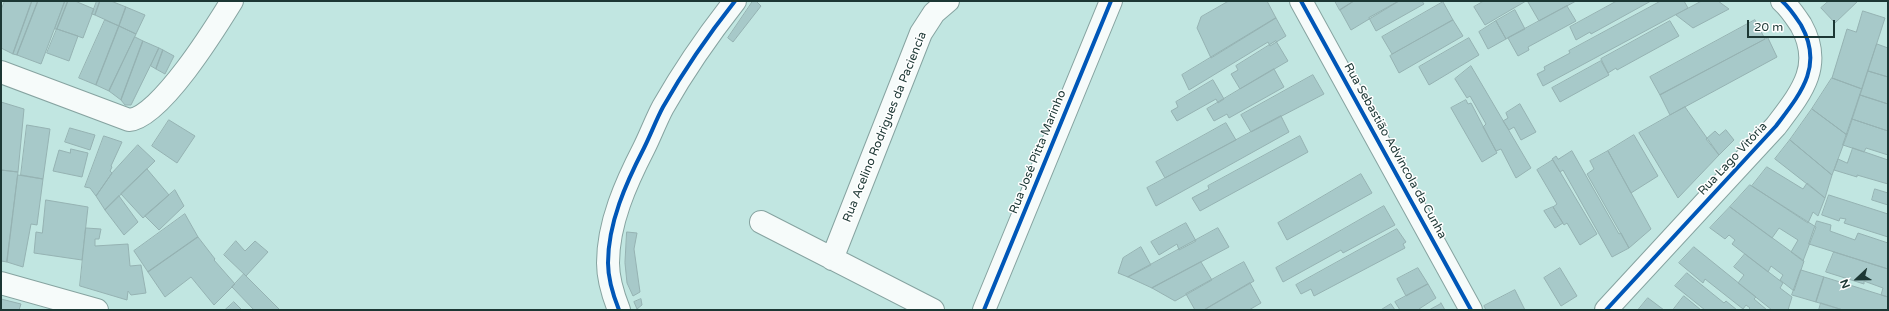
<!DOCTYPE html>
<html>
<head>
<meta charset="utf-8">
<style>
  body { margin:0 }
  #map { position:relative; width:1889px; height:311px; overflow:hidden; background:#c1e6e1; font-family:"Varela Round",sans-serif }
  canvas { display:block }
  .frame { position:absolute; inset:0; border:2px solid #1c3734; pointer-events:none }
  .north { position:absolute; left:1837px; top:259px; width:40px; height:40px; -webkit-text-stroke:3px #fff; paint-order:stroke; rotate:248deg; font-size:11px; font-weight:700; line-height:16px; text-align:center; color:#1c3734 }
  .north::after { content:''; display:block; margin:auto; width:14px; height:18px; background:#1c3734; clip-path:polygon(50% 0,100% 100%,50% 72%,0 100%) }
  .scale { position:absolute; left:1747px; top:20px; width:88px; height:18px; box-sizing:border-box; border:2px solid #1c3734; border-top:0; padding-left:5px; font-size:12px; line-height:14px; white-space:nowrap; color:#1c3734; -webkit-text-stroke:3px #fff; paint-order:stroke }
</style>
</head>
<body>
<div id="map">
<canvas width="1889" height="311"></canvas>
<div class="frame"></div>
<div class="north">N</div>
<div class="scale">20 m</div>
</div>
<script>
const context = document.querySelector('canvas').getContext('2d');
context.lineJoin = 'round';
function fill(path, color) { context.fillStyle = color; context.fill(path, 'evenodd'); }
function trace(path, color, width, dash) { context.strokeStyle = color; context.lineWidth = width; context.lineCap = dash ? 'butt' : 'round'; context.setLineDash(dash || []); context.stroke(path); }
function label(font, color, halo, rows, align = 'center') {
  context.font = font + ' "Varela Round",sans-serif'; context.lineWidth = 3; context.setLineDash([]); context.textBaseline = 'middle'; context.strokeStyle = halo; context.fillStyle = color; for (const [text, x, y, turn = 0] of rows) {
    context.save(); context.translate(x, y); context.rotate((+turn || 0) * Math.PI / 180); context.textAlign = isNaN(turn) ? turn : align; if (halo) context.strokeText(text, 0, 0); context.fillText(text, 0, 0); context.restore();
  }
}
const building = new Path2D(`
  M 5,1 L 32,1 L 13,54 L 1,48 L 1,10 Z
  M 32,1 L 38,1 L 17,55 L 13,54 Z
  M 38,1 L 65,1 L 41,64 L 17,55 Z
  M 65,1 L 68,1 L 57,29 L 55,29 Z
  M 68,1 L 75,1 L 94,9 L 83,38 L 57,29 Z
  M 97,1 L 100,1 L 95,15 L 92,14 Z
  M 100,1 L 111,1 L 126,7 L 119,26 L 95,15 Z
  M 753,1 L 756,1 L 761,6 L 733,42 L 728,38 Z
  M 1229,1 L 1267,1 L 1276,18 L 1211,58 L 1197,28 L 1201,17 Z
  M 1335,1 L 1354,1 L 1340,10 Z
  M 1354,1 L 1399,1 L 1351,30 L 1340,10 Z
  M 1399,1 L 1422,1 L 1424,4 L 1376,31 L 1369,18 Z
  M 1484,1 L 1526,1 L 1485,25 L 1474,7 Z
  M 1529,1 L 1576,1 L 1539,21 L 1528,2 Z
  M 1617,1 L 1651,1 L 1591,34 L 1590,32 L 1576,40 L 1570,27 Z
  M 1661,1 L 1684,1 L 1688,8 L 1543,86 L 1537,74 L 1545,70 L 1544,67 L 1570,53 L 1569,51 Z
  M 1702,1 L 1718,1 L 1729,9 L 1693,28 L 1676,15 Z
  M 1829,1 L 1858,1 L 1835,23 L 1821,8 Z
  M 1443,2 L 1453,20 L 1392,54 L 1382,37 Z
  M 1567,6 L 1576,21 L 1528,47 L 1529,50 L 1518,56 L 1508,38 Z
  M 126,7 L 145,15 L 136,34 L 119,26 Z
  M 1515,10 L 1525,29 L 1506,39 L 1496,21 Z
  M 1863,11 L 1885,18 L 1862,89 L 1832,78 L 1847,29 L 1856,32 Z
  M 1276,18 L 1286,36 L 1270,46 L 1268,42 L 1189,90 L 1182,75 Z
  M 105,20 L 119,26 L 96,85 L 79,78 Z
  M 1453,20 L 1463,36 L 1399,73 L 1390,56 Z
  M 1755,20 L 1765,39 L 1660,95 L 1650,77 Z
  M 1496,21 L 1506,39 L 1488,49 L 1479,32 Z
  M 1670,21 L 1679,36 L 1617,70 L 1616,68 L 1608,73 L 1601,59 Z
  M 119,26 L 136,34 L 109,91 L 96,85 Z
  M 57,29 L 78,36 L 69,61 L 47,53 Z
  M 135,37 L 143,41 L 121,100 L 109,91 Z
  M 1469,38 L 1479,55 L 1429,85 L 1419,67 Z
  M 1768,38 L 1777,57 L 1670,115 L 1660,95 Z
  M 143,41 L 159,48 L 131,105 L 125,105 L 121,100 Z
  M 1276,41 L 1288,61 L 1240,89 L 1231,74 L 1238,70 L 1236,66 Z
  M 1877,44 L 1888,48 L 1888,77 L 1868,71 Z
  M 159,48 L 163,50 L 156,69 L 151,66 Z
  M 163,50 L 174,56 L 165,74 L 156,69 Z
  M 1601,61 L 1609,75 L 1560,102 L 1552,88 Z
  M 1471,66 L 1531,168 L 1516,178 L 1501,149 L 1496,151 L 1483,127 L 1486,124 L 1470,96 L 1467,98 L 1455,79 Z
  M 1274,69 L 1284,87 L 1229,118 L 1227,114 L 1214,121 L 1207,109 Z
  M 1868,71 L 1888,77 L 1888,104 L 1860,95 Z
  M 1313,75 L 1324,94 L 1251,132 L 1241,115 Z
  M 1832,78 L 1862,89 L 1847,135 L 1812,109 Z
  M 1213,80 L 1224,99 L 1218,103 L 1216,99 L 1177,121 L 1171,111 L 1178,107 L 1176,102 Z
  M 1860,95 L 1888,104 L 1888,131 L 1852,119 Z
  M 1466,100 L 1468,104 L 1471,103 L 1497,153 L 1482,162 L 1451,108 Z
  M 1,102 L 24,109 L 18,172 L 1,170 Z
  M 1520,104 L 1536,132 L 1521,140 L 1514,127 L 1509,130 L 1503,121 L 1508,118 L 1506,113 Z
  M 1685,107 L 1719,155 L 1678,198 L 1639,133 Z
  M 1812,109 L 1847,135 L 1832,175 L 1790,140 Z
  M 1281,116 L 1289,132 L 1156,206 L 1147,188 Z
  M 1852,119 L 1888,131 L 1888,155 L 1866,148 L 1864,152 L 1843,145 Z
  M 169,120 L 195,136 L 177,163 L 152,146 Z
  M 1226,123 L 1236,140 L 1165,178 L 1156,162 Z
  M 27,125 L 50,129 L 43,179 L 21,175 Z
  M 70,128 L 95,135 L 90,150 L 65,142 Z
  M 1726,130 L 1734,140 L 1719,155 L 1706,139 L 1715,131 L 1719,135 Z
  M 1634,135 L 1658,176 L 1631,193 L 1608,151 Z
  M 104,136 L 122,142 L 111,166 L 112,167 L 110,171 L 112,173 L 96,196 L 90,188 L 85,187 Z
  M 1300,136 L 1308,152 L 1200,211 L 1192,198 L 1209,189 L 1208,186 Z
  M 1790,140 L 1832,175 L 1825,198 L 1775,159 Z
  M 138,145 L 155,161 L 105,210 L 96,196 L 112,173 Z
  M 1853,148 L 1888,160 L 1888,184 L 1857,175 L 1857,177 L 1834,170 L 1838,159 L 1847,163 Z
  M 71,149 L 88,153 L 82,177 L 53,171 L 59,150 L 70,153 Z
  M 1572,151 L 1619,234 L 1621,233 L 1629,248 L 1612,257 L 1563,170 L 1560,172 L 1552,159 L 1556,156 L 1558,159 Z
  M 1608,151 L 1651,229 L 1629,248 L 1587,174 L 1594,169 L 1590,161 Z
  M 1553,160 L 1597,234 L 1580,245 L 1567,223 L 1564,225 L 1553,207 L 1557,204 L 1537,170 Z
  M 1767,167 L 1803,189 L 1807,183 L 1825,198 L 1818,216 L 1813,212 L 1808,223 L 1752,186 Z
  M 147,169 L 169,195 L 143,218 L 121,194 Z
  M 1,170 L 18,172 L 7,262 L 1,261 Z
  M 1361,174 L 1372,193 L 1287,240 L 1278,223 Z
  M 18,175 L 43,179 L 37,225 L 31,224 L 23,267 L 7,262 Z
  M 1750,185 L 1816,227 L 1803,261 L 1791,252 L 1798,240 L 1779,228 L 1772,238 L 1730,207 Z
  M 1875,189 L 1888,193 L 1888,205 L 1872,200 Z
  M 175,190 L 184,206 L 159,230 L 145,216 Z
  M 1829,195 L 1888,214 L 1888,237 L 1844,223 L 1846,219 L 1840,218 L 1839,221 L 1822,215 Z
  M 119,196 L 138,222 L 124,235 L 105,210 Z
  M 46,200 L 88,207 L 82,260 L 34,253 L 36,232 L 42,233 Z
  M 1384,206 L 1395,225 L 1343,253 L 1341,250 L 1283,282 L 1276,268 Z
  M 1553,207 L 1563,223 L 1555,228 L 1544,211 Z
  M 1730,207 L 1804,261 L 1794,291 L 1780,280 L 1783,275 L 1771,266 L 1768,272 L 1732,244 L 1735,240 L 1729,235 L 1725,239 L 1710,228 Z
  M 185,214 L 198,237 L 148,272 L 134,251 Z
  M 1817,221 L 1831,225 L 1830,231 L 1855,240 L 1858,233 L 1888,243 L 1888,269 L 1809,244 Z
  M 1186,223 L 1196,241 L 1179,250 L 1177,244 L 1159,255 L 1151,242 Z
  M 86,228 L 101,229 L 99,239 L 95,239 L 95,246 L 128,244 L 130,266 L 141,265 L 146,293 L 131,295 L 128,291 L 127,300 L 80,286 Z
  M 1218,228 L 1229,247 L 1152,288 L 1128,277 Z
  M 1397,229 L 1406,242 L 1403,244 L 1405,248 L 1314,296 L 1311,289 L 1301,294 L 1296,285 Z
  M 627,232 L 637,233 L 634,249 L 640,292 L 633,296 L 627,283 L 625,263 Z
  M 198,237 L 215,259 L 214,260 L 235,284 L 214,305 L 191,277 L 165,297 L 148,272 Z
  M 236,241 L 245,251 L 255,241 L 268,252 L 246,276 L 224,255 Z
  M 1141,247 L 1151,265 L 1128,277 L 1118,273 L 1123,258 Z
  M 1694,247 L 1756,297 L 1754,299 L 1767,310 L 1748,310 L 1750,308 L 1746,305 L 1743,309 L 1705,279 L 1703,283 L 1679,263 Z
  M 1834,252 L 1888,269 L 1888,297 L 1881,295 L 1883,288 L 1864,281 L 1864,284 L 1826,272 Z
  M 1745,254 L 1783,283 L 1780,288 L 1792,297 L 1788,310 L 1772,310 L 1738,283 L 1744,275 L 1734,267 Z
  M 1201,262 L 1212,280 L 1175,301 L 1152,288 Z
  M 1244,262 L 1254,281 L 1204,310 L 1195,310 L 1186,294 Z
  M 1418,268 L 1428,284 L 1406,296 L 1397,279 Z
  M 1560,268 L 1577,296 L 1561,306 L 1544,278 Z
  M 1801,270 L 1824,277 L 1816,302 L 1792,295 Z
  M 1687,273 L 1724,303 L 1726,301 L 1737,310 L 1705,310 L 1675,286 Z
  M 244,274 L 280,310 L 254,310 L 232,287 Z
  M 1824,277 L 1888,297 L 1888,310 L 1843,310 L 1816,302 Z
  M 1250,283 L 1261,303 L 1249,310 L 1204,310 Z
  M 1428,284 L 1436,298 L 1419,309 L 1420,310 L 1400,310 L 1395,302 Z
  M 1515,290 L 1525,310 L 1486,310 L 1484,306 Z
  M 1684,296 L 1701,310 L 1673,310 Z
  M 1648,298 L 1664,310 L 1638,310 Z
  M 1,299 L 21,304 L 19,310 L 1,310 Z
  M 641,299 L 642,305 L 637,309 L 634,302 Z
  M 234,302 L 242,310 L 225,310 Z
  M 1441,303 L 1445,310 L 1429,310 L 1440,304 Z
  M 1821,303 L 1843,310 L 1819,310 Z
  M 1391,304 L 1395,310 L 1381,310 Z`);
fill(building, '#a7c9c9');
trace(building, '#95b2b2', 1);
const minor = new Path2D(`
  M 1301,1 L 1471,310
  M 1,72 L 129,120 C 160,118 216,27 232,1
  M 761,222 L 933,310
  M 832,259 L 921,33 L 934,13 L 948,1
  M 1,283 L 97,310
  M 619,310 C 613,295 608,279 608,263 C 608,223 626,183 644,148 C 651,134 656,120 663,107 C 684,70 709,34 735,1
  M 984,310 L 1111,1`);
const tertiary = new Path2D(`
  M 1606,310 L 1776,126 C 1801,93 1824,66 1801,25 C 1795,16 1790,8 1782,1`);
trace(minor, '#86a3a0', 24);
trace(tertiary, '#86a3a0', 24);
trace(minor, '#f6fbfa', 22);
trace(tertiary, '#f6fbfa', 22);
trace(new Path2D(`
  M 1301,1 L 1471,310
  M 619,310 C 613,295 608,279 608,263 C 608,223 626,183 644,148 C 651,134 656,120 663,107 C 684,70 709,34 735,1
  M 984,310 L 1111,1
  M 1606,310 L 1776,126 C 1801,93 1824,66 1801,25 C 1795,16 1790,8 1782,1`), '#0057b8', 4);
label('12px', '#1c3734', '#fff', [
  ["Rua Acelino Rodrigues da Paciencia",885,127,-68],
  ["Rua Sebastião Advíncola da Cunha",1395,151,61],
  ["Rua José Pitta Marinho",1038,152,-68],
  ["Rua Lago Vitória",1733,159,-47]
]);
</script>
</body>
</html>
